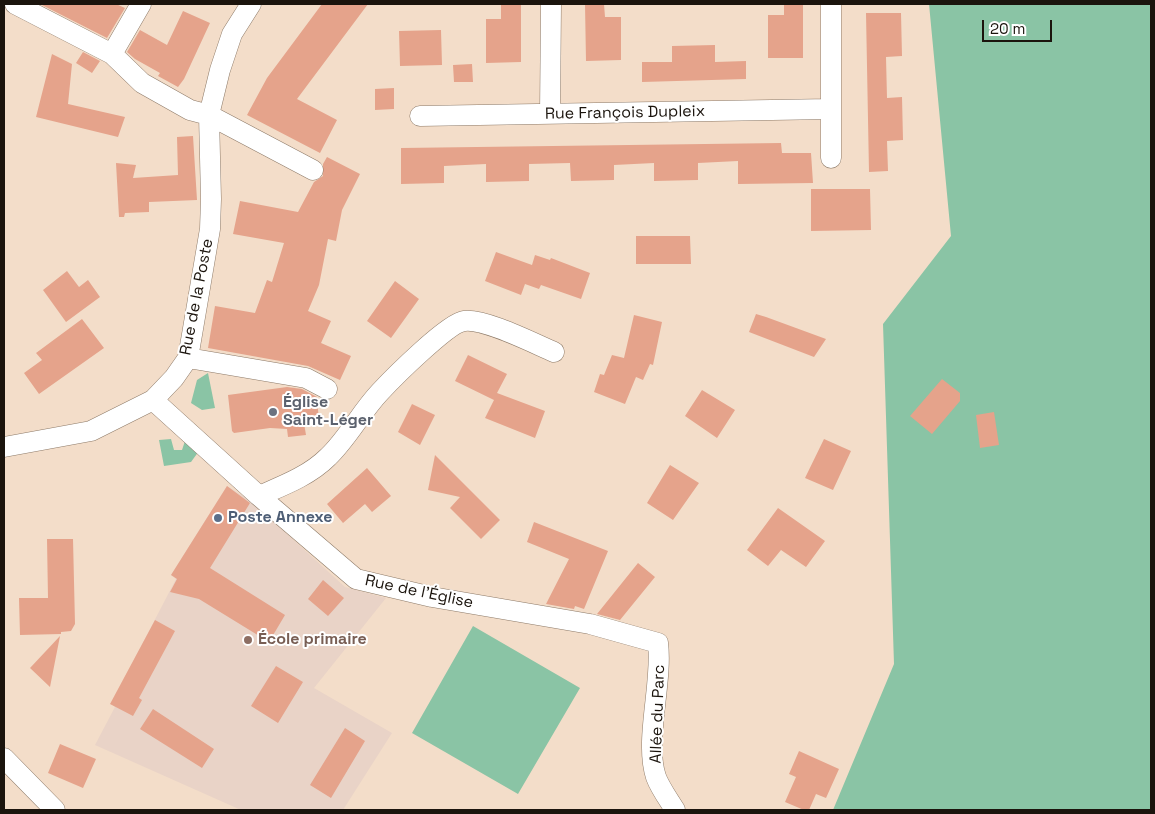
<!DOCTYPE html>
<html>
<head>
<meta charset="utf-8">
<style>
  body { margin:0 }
  #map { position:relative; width:1155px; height:814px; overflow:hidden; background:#f3ddc9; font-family:"Space Grotesk",sans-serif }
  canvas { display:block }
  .frame { position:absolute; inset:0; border:5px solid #1b140d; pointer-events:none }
  .scale { position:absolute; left:982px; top:20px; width:70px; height:22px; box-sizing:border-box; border:2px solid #1b140d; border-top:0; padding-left:6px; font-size:15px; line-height:18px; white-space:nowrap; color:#1b140d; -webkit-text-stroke:4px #fff; paint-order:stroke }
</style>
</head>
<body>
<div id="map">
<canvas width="1155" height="814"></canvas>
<div class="frame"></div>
<div class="scale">20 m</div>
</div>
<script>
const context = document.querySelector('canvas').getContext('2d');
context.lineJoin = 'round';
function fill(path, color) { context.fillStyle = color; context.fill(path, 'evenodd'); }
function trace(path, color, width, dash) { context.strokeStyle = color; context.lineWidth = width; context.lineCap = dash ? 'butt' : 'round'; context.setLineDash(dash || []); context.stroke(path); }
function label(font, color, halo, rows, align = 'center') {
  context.font = font + ' "Space Grotesk",sans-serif'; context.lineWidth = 4; context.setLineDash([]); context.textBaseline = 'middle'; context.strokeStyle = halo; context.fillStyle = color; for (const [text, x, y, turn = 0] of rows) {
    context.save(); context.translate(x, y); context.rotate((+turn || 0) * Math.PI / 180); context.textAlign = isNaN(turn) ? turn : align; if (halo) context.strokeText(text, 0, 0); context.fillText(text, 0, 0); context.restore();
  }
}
fill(new Path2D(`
  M 227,486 L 251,501 L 345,587 L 386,598 L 314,688 L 392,733 L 343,810 L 241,810 L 95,745 L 115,707 L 111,704 L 176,579 L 171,575 Z`), '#e9d3c7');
fill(new Path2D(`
  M 929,4 L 1151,4 L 1151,810 L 833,810 L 894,664 L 883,324 L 951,236 Z
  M 208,373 L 215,408 L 202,410 L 191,403 L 197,380 Z
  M 171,439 L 174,450 L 182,450 L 185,441 L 199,451 L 191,462 L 164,466 L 159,440 Z
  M 473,626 L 580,688 L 518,794 L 412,733 Z`), '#8ac4a5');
fill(new Path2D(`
  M 40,4 L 116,4 L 125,8 L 107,38 Z
  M 322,4 L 368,4 L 297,99 L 337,120 L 320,153 L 247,115 L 267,78 Z
  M 501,4 L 521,4 L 521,62 L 486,63 L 486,19 L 501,19 Z
  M 585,4 L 604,4 L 605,17 L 621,17 L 621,60 L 586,61 Z
  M 784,4 L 803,4 L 803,58 L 768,58 L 768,15 L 784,15 Z
  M 183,11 L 210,23 L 184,79 L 178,87 L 158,76 L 160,73 L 135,59 L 127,52 L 140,30 L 167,45 Z
  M 866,13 L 901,13 L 902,56 L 886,57 L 887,98 L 902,97 L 903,140 L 887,141 L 888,171 L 869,172 Z
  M 441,30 L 442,65 L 400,66 L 399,31 Z
  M 715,45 L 715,62 L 746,61 L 746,79 L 642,82 L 642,62 L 672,62 L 672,46 Z
  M 83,52 L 100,61 L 92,73 L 76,63 Z
  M 52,54 L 72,64 L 68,104 L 125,117 L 118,137 L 36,117 Z
  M 472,64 L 473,82 L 454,82 L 453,65 Z
  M 394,88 L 394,109 L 375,110 L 375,89 Z
  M 193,136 L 197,200 L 149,202 L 149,212 L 125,213 L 124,217 L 119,217 L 116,163 L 136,165 L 133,178 L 178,175 L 177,137 Z
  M 781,143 L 782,153 L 811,153 L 813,183 L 738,184 L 738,161 L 698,163 L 698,180 L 654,181 L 654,163 L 614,165 L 614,180 L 571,181 L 570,163 L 529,164 L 529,181 L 486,182 L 486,164 L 444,166 L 444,183 L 401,184 L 401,148 Z
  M 327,157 L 360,174 L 342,210 L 336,241 L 328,239 L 319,285 L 308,311 L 331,321 L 321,343 L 351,356 L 340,380 L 308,366 L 208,348 L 215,306 L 255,313 L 267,280 L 272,282 L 284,243 L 233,234 L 240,201 L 298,212 L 314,182 L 323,176 L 323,164 Z
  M 811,189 L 870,189 L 871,230 L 811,231 Z
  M 636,236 L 690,236 L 691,264 L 636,264 Z
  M 496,252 L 532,265 L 535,255 L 550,260 L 551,258 L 590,273 L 581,299 L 541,285 L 539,289 L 525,284 L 521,295 L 485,281 Z
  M 67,271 L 79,287 L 88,280 L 100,297 L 66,322 L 43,290 Z
  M 395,281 L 419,299 L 391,338 L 367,321 Z
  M 756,314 L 766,317 L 826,339 L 814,357 L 749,332 Z
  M 634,315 L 662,322 L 653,365 L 650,364 L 643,380 L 636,377 L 625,404 L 594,392 L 600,374 L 604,375 L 612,355 L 624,358 Z
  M 82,319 L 104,348 L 39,394 L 24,373 L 42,360 L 36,353 Z
  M 468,355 L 507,374 L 497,393 L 545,411 L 535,438 L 485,418 L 494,400 L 455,381 Z
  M 942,379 L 960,393 L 960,401 L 932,434 L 910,416 Z
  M 287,387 L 302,389 L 317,397 L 319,422 L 304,423 L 306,435 L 288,437 L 287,429 L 270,428 L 234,433 L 232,431 L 228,395 Z
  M 702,390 L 735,410 L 717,438 L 685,416 Z
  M 412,404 L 435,415 L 420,445 L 398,432 Z
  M 994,412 L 999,445 L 980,448 L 976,415 Z
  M 824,439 L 851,451 L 833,490 L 805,478 Z
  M 435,455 L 500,520 L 481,539 L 450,508 L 460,497 L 428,490 Z
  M 670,465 L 699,483 L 673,520 L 647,503 Z
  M 367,468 L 391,496 L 372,512 L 365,504 L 343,523 L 327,504 Z
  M 227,486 L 250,503 L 210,568 L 285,615 L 269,642 L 199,599 L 170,592 L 177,579 L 171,575 Z
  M 778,508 L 825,541 L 806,567 L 781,550 L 768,566 L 747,550 Z
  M 534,522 L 608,551 L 584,609 L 575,606 L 574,609 L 546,604 L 569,559 L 527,542 Z
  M 47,539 L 73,539 L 75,624 L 71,631 L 61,632 L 61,634 L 20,635 L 19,598 L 48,598 Z
  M 638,563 L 655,577 L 620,620 L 597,614 Z
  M 323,580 L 344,598 L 328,616 L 308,599 Z
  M 155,620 L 175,631 L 139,698 L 142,700 L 133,716 L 110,704 Z
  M 60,636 L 50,687 L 30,668 Z
  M 276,666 L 303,682 L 278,723 L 251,706 Z
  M 153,709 L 214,749 L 202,768 L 140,729 Z
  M 345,728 L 365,741 L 331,798 L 310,785 Z
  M 60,744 L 96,759 L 83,788 L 48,773 Z
  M 799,751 L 839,769 L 826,798 L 816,794 L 809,810 L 804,810 L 785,802 L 796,777 L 789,774 Z`), '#e5a38b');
const street = new Path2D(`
  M 15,4 L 112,54 L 142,83 L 190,110 L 209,115 L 313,170
  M 831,4 L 831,158
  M 112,54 L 141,4
  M 550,114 L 551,4
  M 420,116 L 830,109
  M 188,358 L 306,378 L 327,389
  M 153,400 L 259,496 L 356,579 L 432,597 L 590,624 L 658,643 C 663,682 644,741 656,777 C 660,788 669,800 675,810
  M 4,447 L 91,431 L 153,400 L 174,378 L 188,358 L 210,229 L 211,199 L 209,115 L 220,70 L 232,34 L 251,4
  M 259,496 C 282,486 309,476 328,457 C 348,438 361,412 380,392 C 393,378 448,323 464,321 C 484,318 533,343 554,352
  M 4,758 L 55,810`);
trace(street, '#8d7a68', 21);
trace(street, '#fff', 20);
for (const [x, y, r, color] of [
  [273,412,5,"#6b7280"],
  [218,518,5,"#5c6f8a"],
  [248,640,5,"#8d6e63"]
]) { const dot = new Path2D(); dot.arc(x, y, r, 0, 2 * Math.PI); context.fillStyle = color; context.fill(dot); trace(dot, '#fff', 2); }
label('16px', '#1b140d', '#fff', [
  ["Rue François Dupleix",625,113,-1],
  ["Rue de la Poste",197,297,-79],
  ["Rue de l'Église",419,592,12],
  ["Allée du Parc",658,714,-88]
]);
label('bold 16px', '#5b616d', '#fff', [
  ["Église",283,403],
  ["Saint-Léger",283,421]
], 'left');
label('bold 16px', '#4e5e75', '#fff', [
  ["Poste Annexe",228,518]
], 'left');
label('bold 16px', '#785e54', '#fff', [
  ["École primaire",258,640]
], 'left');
</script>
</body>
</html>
